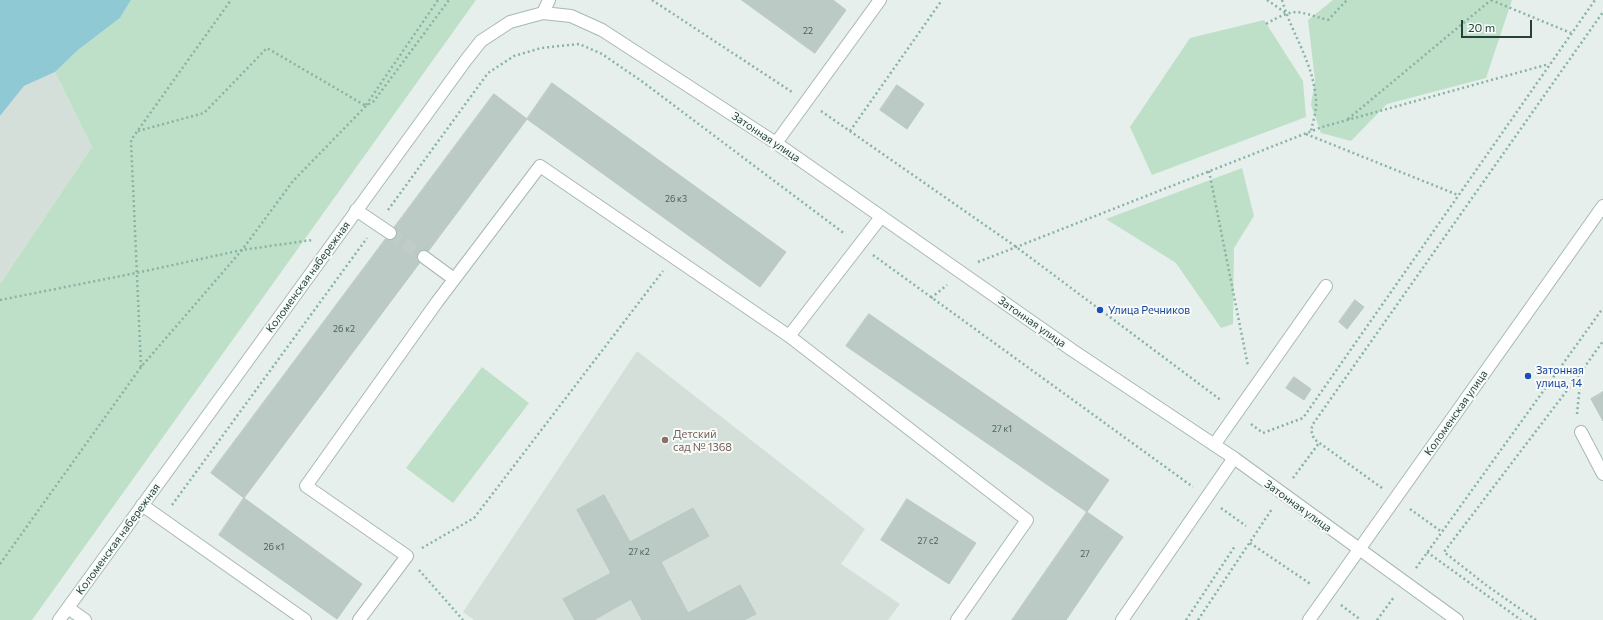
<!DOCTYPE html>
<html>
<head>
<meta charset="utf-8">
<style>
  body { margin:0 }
  #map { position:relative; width:1603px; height:620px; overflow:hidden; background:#e6efeb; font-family:Commissioner,sans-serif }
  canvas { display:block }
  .scale { position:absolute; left:1461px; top:20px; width:71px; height:18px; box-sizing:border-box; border:2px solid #24423a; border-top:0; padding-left:5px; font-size:12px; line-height:14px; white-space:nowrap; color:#24423a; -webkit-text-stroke:3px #f7fbf9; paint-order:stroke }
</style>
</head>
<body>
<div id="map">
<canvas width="1603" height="620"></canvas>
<div class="scale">20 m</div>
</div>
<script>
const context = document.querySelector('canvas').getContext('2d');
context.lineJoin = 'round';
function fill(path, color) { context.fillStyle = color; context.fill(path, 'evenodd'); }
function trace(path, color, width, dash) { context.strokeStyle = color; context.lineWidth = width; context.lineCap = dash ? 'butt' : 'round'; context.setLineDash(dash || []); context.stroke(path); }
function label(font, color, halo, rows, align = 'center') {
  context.font = font + ' Commissioner,sans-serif'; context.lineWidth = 4; context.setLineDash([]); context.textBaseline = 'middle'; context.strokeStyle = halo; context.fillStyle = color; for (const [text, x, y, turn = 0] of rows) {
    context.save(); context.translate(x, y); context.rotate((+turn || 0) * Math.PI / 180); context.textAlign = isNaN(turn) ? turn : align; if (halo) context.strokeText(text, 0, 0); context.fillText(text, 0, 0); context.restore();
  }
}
fill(new Path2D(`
  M 55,72 L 92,147 L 0,284 L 0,116 L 24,86 Z
  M 637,351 L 865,529 L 841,564 L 900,604 L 888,620 L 474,620 L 463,612 Z`), '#d4dfda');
fill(new Path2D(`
  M 131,0 L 476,0 L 32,620 L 0,620 L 0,284 L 92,147 L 55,72 L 78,50 L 120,18 Z
  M 1333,0 L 1512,0 L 1486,78 L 1387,104 L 1351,141 L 1321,133 L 1311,105 L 1315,80 L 1308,20 Z
  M 1264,20 L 1303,81 L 1306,117 L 1152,175 L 1130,127 L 1190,38 Z
  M 1242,168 L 1254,216 L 1234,248 L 1233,324 L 1221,328 L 1176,263 L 1106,219 Z
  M 482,367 L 529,403 L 453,503 L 406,468 Z`), '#bfe0c8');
fill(new Path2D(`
  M 0,0 L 131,0 L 120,18 L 78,50 L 55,72 L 24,86 L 0,116 Z`), '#8ec9d4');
const building = new Path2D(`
  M 742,0 L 833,0 L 846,10 L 815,53 Z
  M 552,83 L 786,252 L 760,287 L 527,119 Z
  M 897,85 L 924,104 L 907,129 L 880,110 Z
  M 494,94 L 527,119 L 244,498 L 211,473 Z
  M 1355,300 L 1364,307 L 1347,329 L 1339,322 Z
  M 869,314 L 1109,480 L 1087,512 L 846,346 Z
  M 1294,377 L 1311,389 L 1304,400 L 1286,388 Z
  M 1603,392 L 1603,421 L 1591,399 Z
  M 604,495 L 630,542 L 693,508 L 709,536 L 661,562 L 688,613 L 740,585 L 756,614 L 744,620 L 642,620 L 631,599 L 594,620 L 575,620 L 563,599 L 611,573 L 577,510 Z
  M 244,498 L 362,584 L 337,619 L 219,535 Z
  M 907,499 L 976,543 L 949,584 L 881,540 Z
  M 1087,512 L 1123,537 L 1100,570 L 1066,620 L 1012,620 Z`);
fill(building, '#bbcac4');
trace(building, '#b8c9c2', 1);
trace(new Path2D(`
  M 390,233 L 424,257`), '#bfccc8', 12, [12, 6]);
const minor = new Path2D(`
  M 543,13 L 549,0
  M 776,143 L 880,0
  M 356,210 L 390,233
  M 424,257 L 454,279
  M 789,336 L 1027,520 L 957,620
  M 1581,432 L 1603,474
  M 1214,445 L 1326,286
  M 142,505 L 305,620
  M 68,608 L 85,620
  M 59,620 L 466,60 L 481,41 L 510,22 L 543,13 L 571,16 L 602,30 L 776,143 L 1072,350 L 1234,458 L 1457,620
  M 359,620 L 407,556 L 306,486 L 437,302 L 540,166 L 789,336 L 881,217
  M 1122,620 L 1234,458
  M 1309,620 L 1603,206`);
trace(minor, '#a8b8b2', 14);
trace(new Path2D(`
  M 652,0 L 792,92
  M 1267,0 L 1286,13
  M 1282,0 C 1292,35 1313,61 1316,100 C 1317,110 1313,121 1311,131
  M 1491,0 L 1571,33
  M 1266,24 C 1296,7 1295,11 1328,20 L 1347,0
  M 366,105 L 438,0
  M 821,111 L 1015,246 L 1222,401
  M 1348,119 L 1491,0
  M 138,131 L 204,113 L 267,48 L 366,106
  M 850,131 L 942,0
  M 1306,134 L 1458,195
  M 1209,171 L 1248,366
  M 388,210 L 488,73 L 514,56 L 541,48 L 579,44 L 602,54 L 640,80 L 845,234
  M 873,255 L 1193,487
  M 978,262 L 1322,127 L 1549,64
  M 931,298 L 947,285
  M 0,300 L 136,273 L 242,250 L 312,240
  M 141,367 L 131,140 L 231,0
  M 1577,414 L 1581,373
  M 1251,424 L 1263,433 L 1303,418 L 1595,0
  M 1293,478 L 1319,443
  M 1382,488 L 1314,439 L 1311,430 L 1313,424 L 1603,12
  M 172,505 L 367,238
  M 1221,508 L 1246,526
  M 1410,509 L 1442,532
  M 1250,543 L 1312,585
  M 422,548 L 474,518 L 663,271
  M 1427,552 L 1521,620
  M 0,564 L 141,367 L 242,250 L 293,181 L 366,106 L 374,101 L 449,0
  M 1416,568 L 1603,308
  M 419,570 L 463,620
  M 1341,605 L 1361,620
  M 1186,620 L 1235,546
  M 1198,620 L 1272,509
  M 1377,620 L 1394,597
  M 1536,620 L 1486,585 L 1444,552 L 1581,372 L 1603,341`), '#86b3a5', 2.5, [2, 3]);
trace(minor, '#fff', 12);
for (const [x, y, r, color] of [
  [1100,310,4,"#1a4fb4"],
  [1528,376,4,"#1a4fb4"],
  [665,440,4,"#8d6e63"]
]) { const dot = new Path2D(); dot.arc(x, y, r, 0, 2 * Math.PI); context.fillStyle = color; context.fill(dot); trace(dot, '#f7fbf9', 1.5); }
label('9px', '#4a645c', null, [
  ["22",808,31],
  ["26 к3",676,199],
  ["26 к2",344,329],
  ["27 к1",1002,429],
  ["27 с2",928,541],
  ["26 к1",274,547],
  ["27 к2",639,552],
  ["27",1085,554]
]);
label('11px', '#24423a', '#f7fbf9', [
  ["Затонная улица",766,137,34],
  ["Коломенская набережная",308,277,-54],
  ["Затонная улица",1032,322,35],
  ["Коломенская улица",1456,413,-55],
  ["Затонная улица",1298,506,36],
  ["Коломенская набережная",118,539,-54]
]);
label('11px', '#164399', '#f7fbf9', [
  ["Улица Речников",1108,310],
  ["Затонная",1536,370],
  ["улица, 14",1536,383]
], 'left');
label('11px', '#785e54', '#f7fbf9', [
  ["Детский",673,434],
  ["сад № 1368",673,447]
], 'left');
</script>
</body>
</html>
